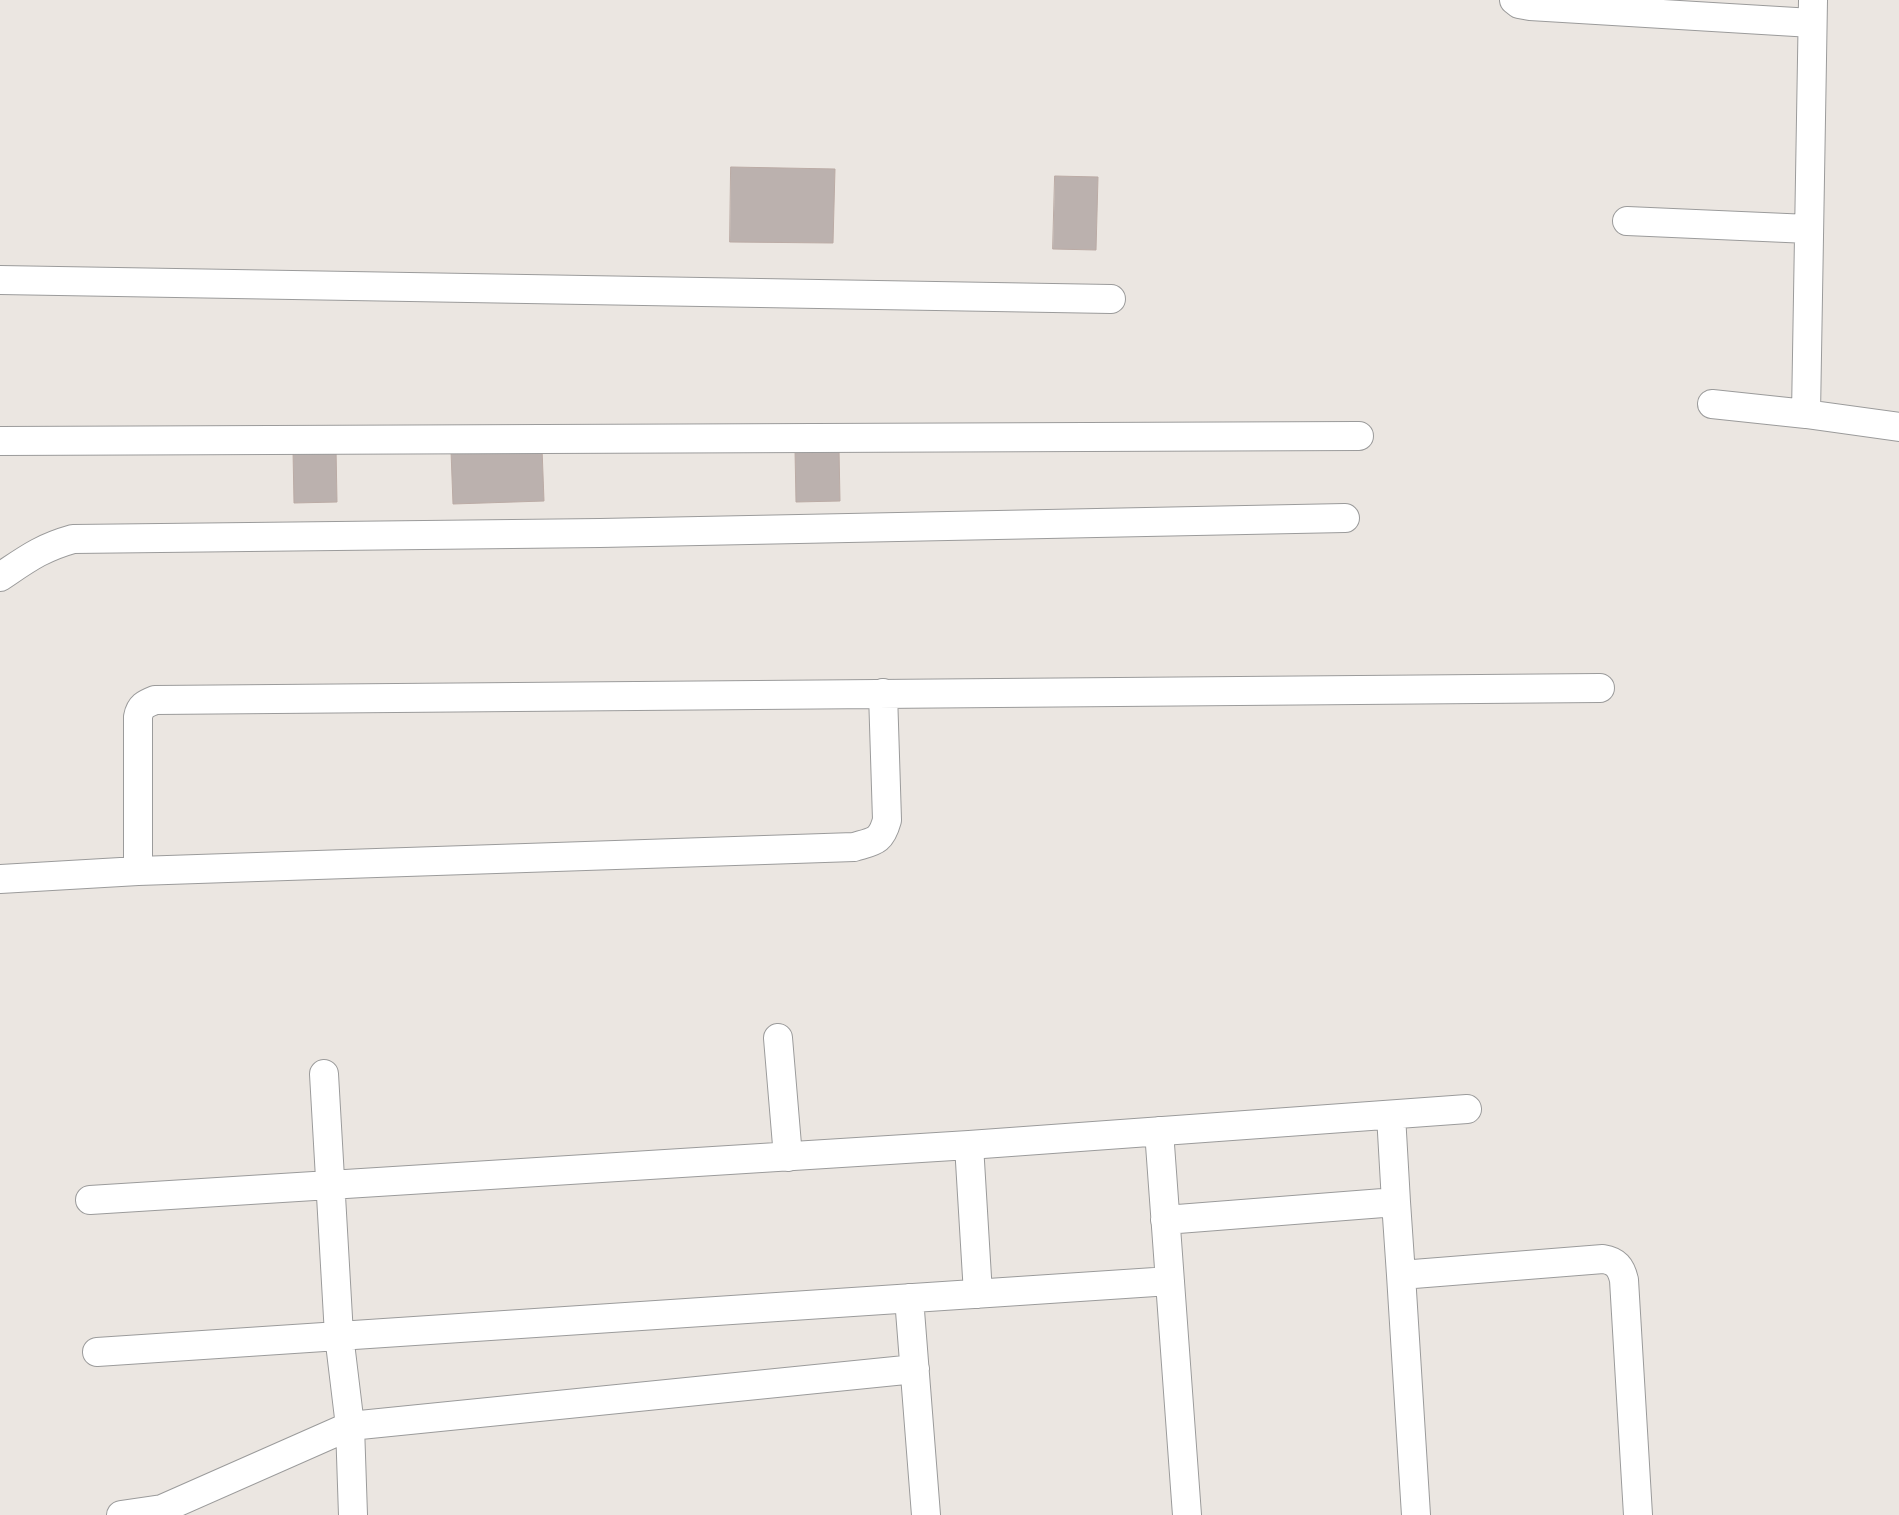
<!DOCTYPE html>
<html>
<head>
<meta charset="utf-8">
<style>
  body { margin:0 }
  canvas { display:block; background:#ebe6e1 }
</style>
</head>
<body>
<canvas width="1899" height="1515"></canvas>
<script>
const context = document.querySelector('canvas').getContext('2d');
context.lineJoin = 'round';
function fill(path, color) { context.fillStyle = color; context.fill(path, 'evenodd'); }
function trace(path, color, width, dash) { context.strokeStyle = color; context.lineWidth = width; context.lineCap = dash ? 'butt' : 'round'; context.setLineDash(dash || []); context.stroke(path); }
const building = new Path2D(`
  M 731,167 L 835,169 L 833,243 L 730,242 Z
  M 1055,176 L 1098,177 L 1096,250 L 1053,249 Z
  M 336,448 L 337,502 L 294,503 L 293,450 Z
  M 542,448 L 544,501 L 453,504 L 451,451 Z
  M 839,449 L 840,501 L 796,502 L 795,450 Z`);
fill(building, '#bbb1ae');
trace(building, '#bbaba5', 1);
const minor = new Path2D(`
  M 1514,0 L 1519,4 L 1530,6 L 1812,23
  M 1627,221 L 1809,229
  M 0,280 L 1111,299
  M 1712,404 L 1806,414 L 1899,427
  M 1806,414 L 1813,0
  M 0,441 L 1359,436
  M 0,577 C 27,559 41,548 73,539 L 600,533 L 1345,518
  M 138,871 L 854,847 C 874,841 881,842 887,820 L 883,693
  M 0,879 L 138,871 L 138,717 C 140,706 145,704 155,700 L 1600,688
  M 778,1038 L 788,1157
  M 324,1074 L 339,1335 L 350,1426 L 353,1515
  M 1391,1115 L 1396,1202
  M 1159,1131 L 1187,1515
  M 969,1145 L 978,1294
  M 90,1200 L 969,1145 L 1467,1109
  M 1165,1220 L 1396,1202 L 1401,1275 L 1603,1259 C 1616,1261 1621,1267 1624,1280 L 1638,1515
  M 1401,1275 L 1416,1515
  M 909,1298 L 926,1515
  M 97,1352 L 1170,1281
  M 121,1515 L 162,1509 L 350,1426 L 915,1369`);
trace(minor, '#9b9b9b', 30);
trace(minor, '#fff', 28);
</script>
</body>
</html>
